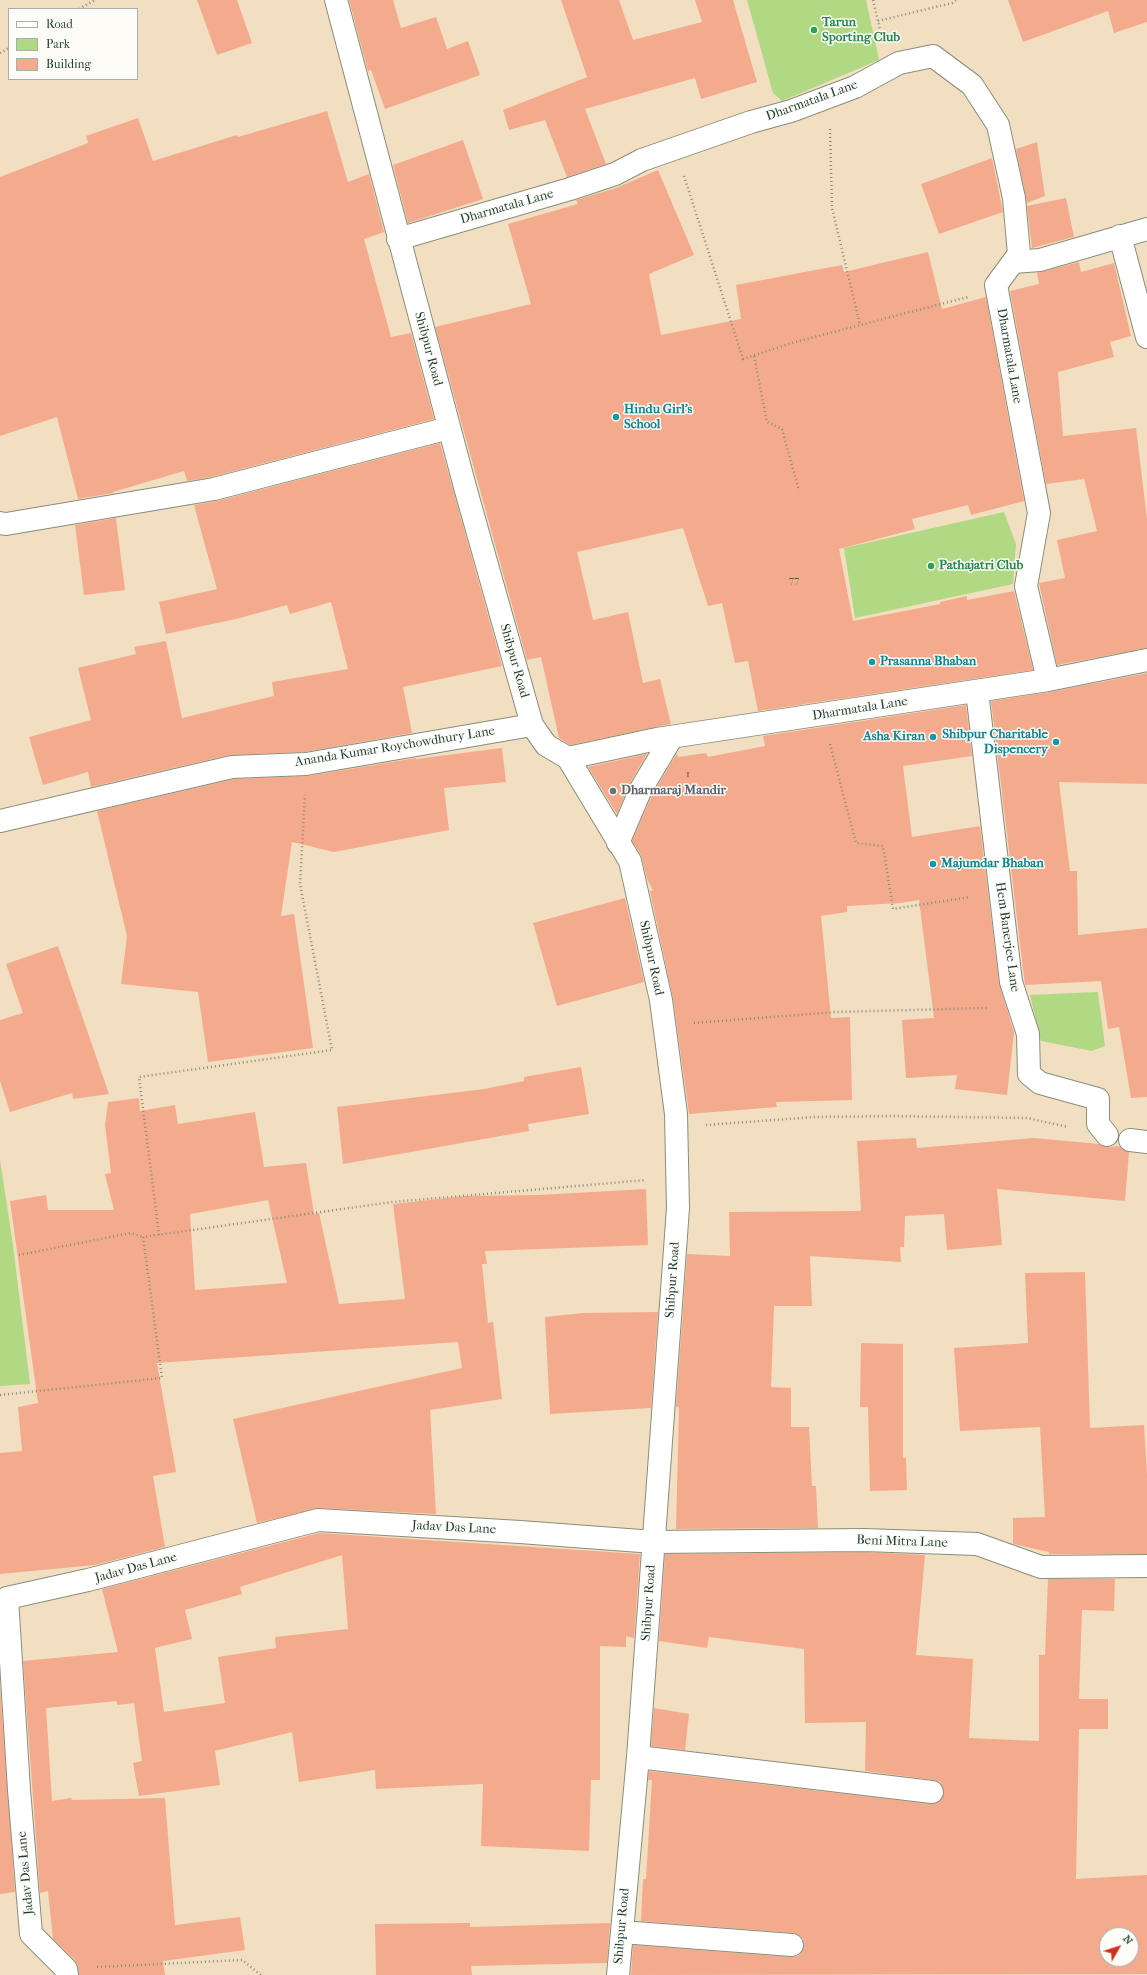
<!DOCTYPE html>
<html>
<head>
<meta charset="utf-8">
<style>
  body { margin:0 }
  #map { position:relative; width:1147px; height:1975px; overflow:hidden; background:#f2dec1; font-family:"IM FELL French Canon",serif }
  canvas { display:block }
  .legend { position:absolute; left:8px; top:8px; width:130px; height:72px; box-sizing:border-box; background:#fdfcf7; border:1px solid #a4b0a9; margin:0; padding:5px 7px; list-style:none; font-size:12px; color:#1f3d34 }
  .legend li { display:flex; align-items:center; gap:8px; height:20px }
  .legend b { width:20px; border:1px solid #a4b0a9 }
  .north { position:absolute; left:1099px; top:1927px; width:40px; height:40px; box-sizing:border-box; background:#fdfcf7; border:1px solid #a4b0a9; border-radius:50%; rotate:51deg; font-size:11px; font-weight:700; line-height:16px; text-align:center; color:#1f3d34 }
  .north::after { content:''; display:block; margin:auto; width:14px; height:18px; background:#c8321e; clip-path:polygon(50% 0,100% 100%,50% 72%,0 100%) }
</style>
</head>
<body>
<div id="map">
<canvas width="1147" height="1975"></canvas>
<ul class="legend">
<li><b style="height:5px;background:#fff"></b>Road</li>
<li><b style="height:11px;background:#b1d983"></b>Park</li>
<li><b style="height:11px;background:#f4ab8d"></b>Building</li>
</ul>
<div class="north">N</div>
</div>
<script>
const context = document.querySelector('canvas').getContext('2d');
context.lineJoin = 'round';
function fill(path, color) { context.fillStyle = color; context.fill(path, 'evenodd'); }
function trace(path, color, width, dash) { context.strokeStyle = color; context.lineWidth = width; context.lineCap = dash ? 'butt' : 'round'; context.setLineDash(dash || []); context.stroke(path); }
function label(font, color, halo, rows, align = 'center') {
  context.font = font + ' "IM FELL French Canon",serif'; context.lineWidth = 3; context.setLineDash([]); context.textBaseline = 'middle'; context.strokeStyle = halo; context.fillStyle = color; for (const [text, x, y, turn = 0] of rows) {
    context.save(); context.translate(x, y); context.rotate((+turn || 0) * Math.PI / 180); context.textAlign = isNaN(turn) ? turn : align; if (halo) context.strokeText(text, 0, 0); context.fillText(text, 0, 0); context.restore();
  }
}
fill(new Path2D(`
  M 747,0 L 866,0 L 879,60 L 782,101 L 773,93 Z
  M 1004,512 L 1016,544 L 1013,584 L 855,618 L 844,548 Z
  M 1098,992 L 1105,1046 L 1092,1051 L 1041,1041 L 1030,995 Z
  M 0,1160 L 13,1245 L 30,1384 L 0,1386 Z`), '#b1d983');
fill(new Path2D(`
  M 197,0 L 237,0 L 252,43 L 217,55 Z
  M 349,0 L 393,0 L 401,28 L 436,17 L 447,49 L 468,41 L 480,75 L 385,109 L 371,70 L 368,71 Z
  M 561,0 L 619,0 L 633,40 L 702,22 L 695,0 L 733,0 L 757,82 L 701,99 L 695,78 L 585,109 L 606,164 L 567,177 L 545,120 L 509,130 L 503,110 L 587,77 Z
  M 1008,0 L 1147,0 L 1147,22 L 1114,33 L 1108,11 L 1023,42 Z
  M 327,111 L 348,182 L 369,174 L 384,232 L 364,239 L 391,337 L 411,333 L 434,419 L 211,477 L 187,481 L 184,471 L 113,492 L 113,493 L 78,499 L 57,417 L 0,436 L 0,177 L 88,143 L 86,136 L 138,118 L 153,161 L 237,135 L 238,137 Z
  M 463,140 L 483,199 L 408,223 L 393,165 Z
  M 1037,142 L 1045,196 L 1027,203 L 1016,149 Z
  M 992,158 L 1003,212 L 939,234 L 921,184 Z
  M 658,170 L 694,255 L 649,274 L 661,335 L 741,319 L 736,285 L 842,265 L 844,272 L 928,252 L 942,309 L 986,297 L 1024,501 L 971,515 L 968,505 L 912,519 L 915,529 L 839,549 L 853,621 L 940,604 L 940,602 L 967,596 L 967,600 L 1014,591 L 1033,670 L 758,711 L 748,661 L 735,663 L 722,603 L 708,606 L 683,528 L 577,552 L 593,620 L 628,612 L 643,683 L 660,679 L 671,724 L 570,745 L 559,738 L 541,657 L 527,660 L 435,327 L 531,304 L 508,224 L 578,204 L 576,200 L 616,188 Z
  M 1066,198 L 1074,237 L 1032,248 L 1027,206 Z
  M 1079,262 L 1081,272 L 1114,263 L 1131,336 L 1110,342 L 1114,357 L 1058,372 L 1063,436 L 1136,428 L 1147,519 L 1147,648 L 1057,665 L 1039,583 L 1065,578 L 1057,540 L 1097,531 L 1084,479 L 1046,484 L 1010,291 L 1039,284 L 1037,273 Z
  M 440,443 L 502,666 L 403,687 L 412,733 L 305,752 L 229,755 L 91,787 L 88,772 L 43,785 L 29,737 L 91,720 L 78,668 L 136,654 L 134,647 L 166,641 L 182,718 L 274,696 L 272,682 L 348,669 L 331,602 L 290,614 L 287,605 L 236,619 L 166,634 L 159,602 L 217,589 L 194,505 L 217,501 Z
  M 116,518 L 125,590 L 84,595 L 75,525 Z
  M 1147,673 L 1147,784 L 1059,782 L 1070,871 L 1077,871 L 1078,935 L 1147,928 L 1147,1097 L 1131,1098 L 1119,1027 L 1108,1029 L 1101,981 L 1025,985 L 991,701 L 1050,692 Z
  M 966,705 L 972,756 L 903,766 L 912,837 L 980,826 L 999,983 L 1014,1033 L 1007,1095 L 955,1089 L 957,1075 L 906,1078 L 902,1020 L 934,1018 L 919,900 L 901,903 L 847,906 L 847,912 L 821,916 L 831,1018 L 850,1017 L 852,1100 L 776,1102 L 777,1107 L 689,1114 L 673,998 L 650,891 L 653,890 L 647,879 L 641,855 L 632,841 L 652,795 L 677,753 L 678,757 L 706,753 L 708,757 L 765,746 L 763,736 Z
  M 502,748 L 506,782 L 444,788 L 449,830 L 334,852 L 292,842 L 281,916 L 294,914 L 313,1048 L 208,1062 L 198,992 L 121,984 L 127,936 L 97,811 L 234,779 L 308,776 L 416,758 L 416,759 Z
  M 647,754 L 630,783 L 617,814 L 588,767 Z
  M 625,898 L 644,982 L 557,1006 L 533,923 Z
  M 58,946 L 109,1094 L 73,1099 L 72,1093 L 10,1112 L 0,1081 L 0,1020 L 23,1013 L 6,964 Z
  M 581,1067 L 589,1114 L 528,1124 L 529,1131 L 343,1164 L 337,1107 L 484,1089 L 524,1081 L 524,1077 Z
  M 139,1098 L 140,1111 L 175,1105 L 178,1124 L 255,1112 L 264,1167 L 306,1163 L 314,1214 L 319,1213 L 339,1304 L 405,1299 L 393,1204 L 466,1196 L 539,1195 L 646,1189 L 648,1245 L 485,1251 L 487,1264 L 482,1264 L 488,1323 L 493,1322 L 502,1399 L 430,1410 L 436,1514 L 319,1508 L 257,1523 L 233,1419 L 462,1368 L 458,1342 L 157,1363 L 176,1472 L 153,1476 L 165,1547 L 95,1565 L 0,1574 L 0,1453 L 22,1451 L 18,1407 L 38,1403 L 10,1201 L 46,1195 L 48,1210 L 114,1210 L 105,1174 L 111,1173 L 105,1125 L 108,1102 ZM 268,1200 L 287,1283 L 195,1290 L 190,1214 Z
  M 916,1138 L 917,1148 L 1034,1138 L 1099,1144 L 1109,1147 L 1119,1146 L 1123,1150 L 1129,1152 L 1125,1201 L 997,1189 L 1002,1245 L 947,1250 L 944,1214 L 905,1216 L 904,1247 L 900,1247 L 901,1262 L 810,1256 L 812,1306 L 774,1306 L 771,1387 L 791,1388 L 791,1427 L 809,1427 L 812,1486 L 816,1486 L 818,1528 L 676,1529 L 679,1407 L 676,1407 L 687,1254 L 730,1256 L 729,1212 L 861,1211 L 857,1141 Z
  M 1085,1272 L 1090,1428 L 1144,1425 L 1147,1475 L 1147,1554 L 1049,1554 L 1049,1552 L 1013,1544 L 1013,1518 L 1045,1517 L 1040,1427 L 960,1431 L 954,1348 L 1028,1343 L 1025,1273 Z
  M 658,1312 L 651,1408 L 550,1414 L 545,1317 L 583,1313 Z
  M 861,1343 L 903,1344 L 903,1458 L 906,1458 L 907,1490 L 870,1491 L 868,1407 L 860,1407 Z
  M 319,1533 L 640,1554 L 634,1638 L 626,1636 L 626,1647 L 600,1646 L 600,1780 L 591,1780 L 589,1851 L 481,1846 L 483,1784 L 376,1789 L 375,1770 L 299,1782 L 292,1732 L 215,1751 L 220,1785 L 139,1796 L 133,1763 L 142,1761 L 134,1703 L 117,1705 L 117,1701 L 46,1708 L 52,1801 L 71,1798 L 72,1800 L 165,1798 L 175,1925 L 240,1917 L 245,1950 L 163,1961 L 165,1975 L 79,1975 L 78,1967 L 75,1960 L 53,1939 L 48,1891 L 40,1893 L 23,1661 L 118,1652 L 102,1589 ZM 342,1555 L 348,1629 L 275,1637 L 276,1648 L 218,1657 L 225,1703 L 164,1712 L 155,1648 L 192,1639 L 185,1610 L 242,1594 L 240,1587 Z
  M 864,1552 L 925,1555 L 916,1655 L 973,1659 L 969,1738 L 1039,1741 L 1039,1655 L 1045,1655 L 1048,1579 L 1115,1579 L 1114,1611 L 1082,1610 L 1079,1699 L 1108,1699 L 1108,1729 L 1079,1729 L 1076,1879 L 1147,1875 L 1147,1974 L 631,1975 L 633,1945 L 791,1957 L 798,1956 L 802,1952 L 804,1946 L 803,1939 L 799,1935 L 793,1933 L 641,1921 L 643,1879 L 646,1879 L 652,1780 L 648,1780 L 649,1771 L 931,1804 L 937,1803 L 942,1799 L 944,1793 L 943,1787 L 940,1782 L 934,1780 L 865,1771 L 866,1722 L 805,1723 L 804,1649 L 709,1637 L 707,1648 L 659,1641 L 665,1554 ZM 1107,1935 L 1131,1935 L 1131,1959 L 1107,1959 Z
  M 0,1686 L 15,1892 L 0,1894 Z
  M 654,1708 L 689,1714 L 685,1750 L 651,1746 Z
  M 470,1923 L 470,1927 L 610,1923 L 607,1963 L 471,1966 L 472,1975 L 376,1975 L 375,1924 Z`), '#f4ab8d');
const minor = new Path2D(`
  M 336,0 L 465,487 L 532,725 L 546,745 L 568,758 L 630,861 L 661,1000 L 676,1114 L 678,1208 L 638,1757 L 618,1975
  M 1120,236 L 1147,337
  M 398,239 L 570,189 L 615,174 L 642,160 L 751,122 L 791,111 L 855,87 L 899,63 L 933,56 L 972,85 L 998,125 L 1014,198 L 1019,254 L 996,285 L 1039,513 L 1026,586 L 1048,680
  M 1013,262 L 1040,260 L 1147,229
  M 0,523 L 6,524 L 214,489 L 449,428
  M 977,691 L 1011,982 L 1028,1034 L 1029,1074 L 1040,1083 L 1098,1099 L 1098,1124 L 1107,1135
  M 568,758 L 657,739 L 1048,680 L 1147,660
  M 0,821 L 232,767 L 306,764 L 532,725
  M 618,843 L 641,789 L 672,737
  M 1130,1140 L 1147,1142
  M 638,1757 L 932,1792
  M 622,1932 L 792,1945
  M 67,1975 L 66,1969 L 31,1934 L 19,1790 L 7,1598 L 88,1580 L 318,1520 L 520,1532 L 654,1542 L 864,1540 L 977,1544 L 1041,1567 L 1147,1566`);
trace(minor, '#888e7a', 24);
trace(new Path2D(`
  M 873,0 L 882,38
  M 79,9 L 95,0
  M 878,21 L 952,3 L 956,0
  M 0,53 L 9,48
  M 830,129 L 832,208 L 860,325
  M 684,176 L 743,359 L 795,342 L 968,297
  M 754,356 L 767,422 L 782,429 L 799,491
  M 830,744 L 856,843 L 883,846 L 893,909 L 970,897
  M 694,1023 L 836,1012 L 987,1008
  M 706,1125 L 814,1117 L 892,1116 L 1027,1118 L 1068,1127
  M 159,1235 L 139,1077 L 332,1050 L 300,884 L 305,795
  M 19,1255 L 131,1233 L 143,1237
  M 0,1395 L 162,1378 L 143,1237 L 392,1202 L 646,1180
  M 97,1967 L 242,1960 L 261,1975`), '#888e7a', 2.5, [1, 3]);
trace(minor, '#fff', 22);
for (const [x, y, r, color] of [
  [814,30,4,"#2e9e5b"],
  [616,417,4,"#0f9aa8"],
  [931,566,4,"#2e9e5b"],
  [872,662,4,"#0f9aa8"],
  [933,737,4,"#0f9aa8"],
  [1056,742,4,"#0f9aa8"],
  [613,791,4,"#6b7280"],
  [933,864,4,"#0f9aa8"]
]) { const dot = new Path2D(); dot.arc(x, y, r, 0, 2 * Math.PI); context.fillStyle = color; context.fill(dot); trace(dot, '#fdfcf7', 1.5); }
label('11px', '#54584a', null, [
  ["77",794,580],
  ["1",688,774]
]);
label('bold 13px', '#27864d', '#fdfcf7', [
  ["Tarun",822,23],
  ["Sporting Club",822,38],
  ["Pathajatri Club",939,566]
], 'left');
label('13px', '#1f3d34', '#fdfcf7', [
  ["Dharmatala Lane",812,101,-20],
  ["Dharmatala Lane",507,207,-16],
  ["Shibpur Road",428,349,75],
  ["Dharmatala Lane",1009,356,80],
  ["Shibpur Road",514,661,74],
  ["Dharmatala Lane",860,709,-9],
  ["Ananda Kumar Roychowdhury Lane",395,747,-9],
  ["Hem Banerjee Lane",1007,937,82],
  ["Shibpur Road",651,958,78],
  ["Shibpur Road",673,1280,-86],
  ["Jadav Das Lane",454,1528,3],
  ["Beni Mitra Lane",902,1542,2],
  ["Jadav Das Lane",136,1568,-15],
  ["Shibpur Road",649,1603,-86],
  ["Jadav Das Lane",26,1873,-95],
  ["Shibpur Road",622,1926,-85]
]);
label('bold 13px', '#0d838f', '#fdfcf7', [
  ["Hindu Girl's",624,410],
  ["School",624,425],
  ["Prasanna Bhaban",880,662],
  ["Shibpur Charitable",1048,735,"right"],
  ["Dispencery",1048,750,"right"],
  ["Asha Kiran",925,737,"right"],
  ["Majumdar Bhaban",941,864]
], 'left');
label('bold 13px', '#5b616d', '#fdfcf7', [
  ["Dharmaraj Mandir",621,791]
], 'left');
</script>
</body>
</html>
